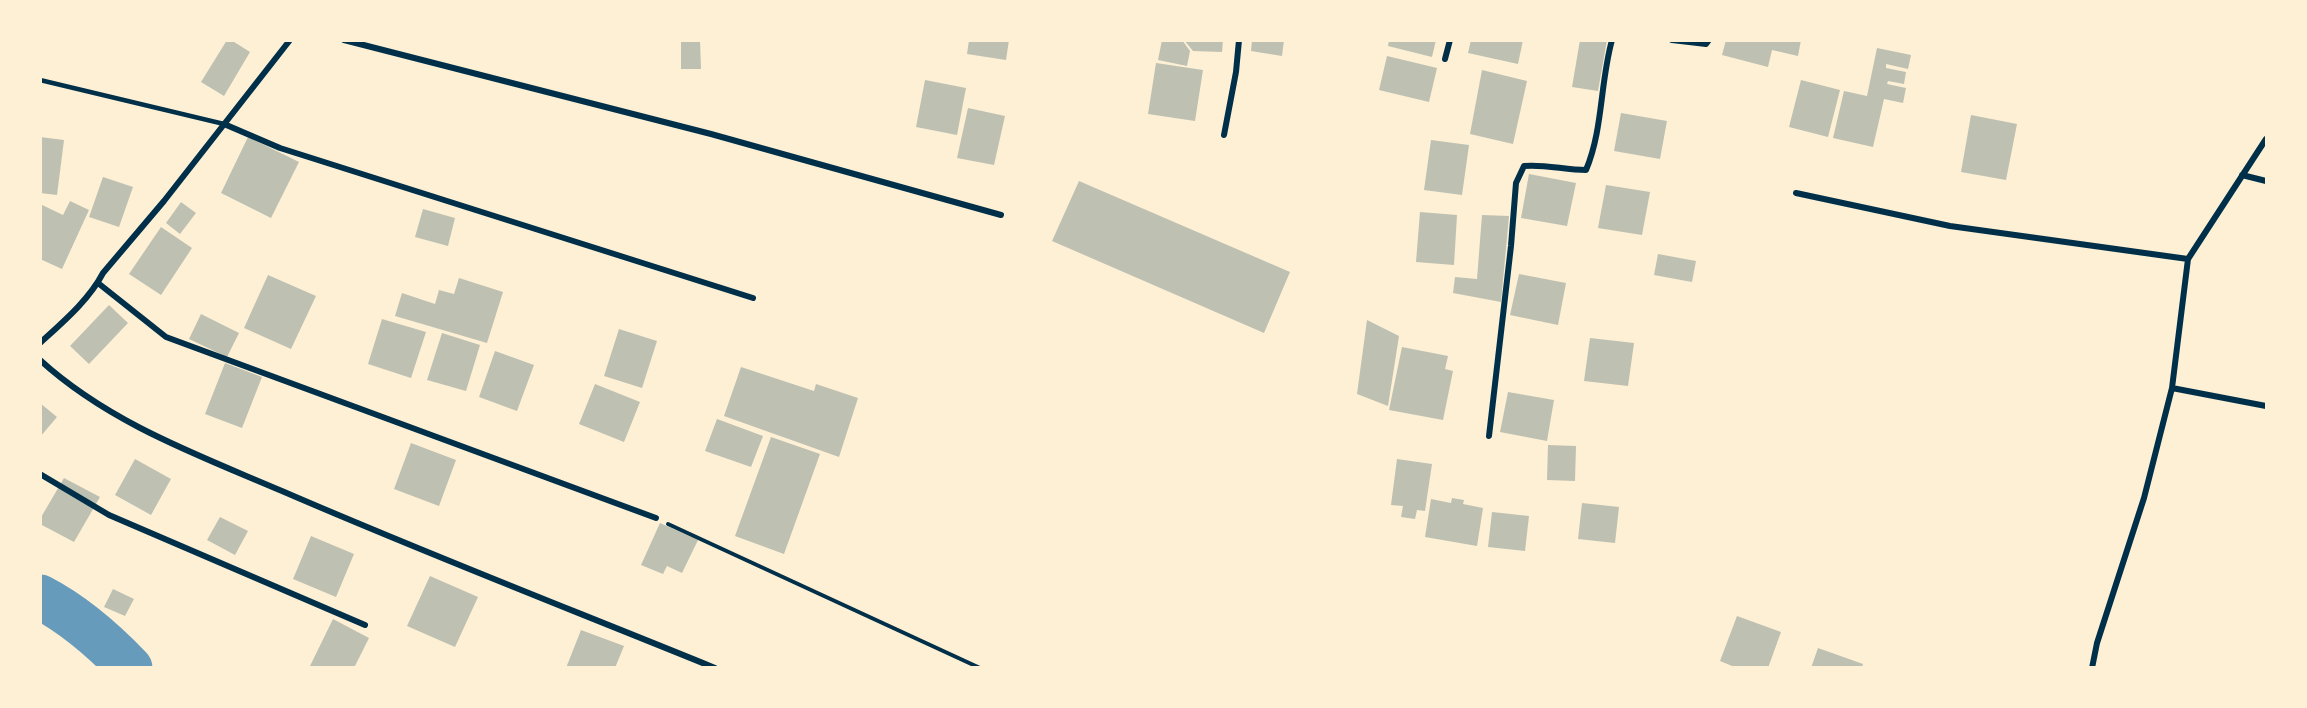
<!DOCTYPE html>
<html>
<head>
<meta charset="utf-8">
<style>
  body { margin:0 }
  #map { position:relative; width:2307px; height:708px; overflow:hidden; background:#fdf0d5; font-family:"Noto Sans",sans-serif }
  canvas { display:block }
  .frame { position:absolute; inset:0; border:42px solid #fdf0d5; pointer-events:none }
</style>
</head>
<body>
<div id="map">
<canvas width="2307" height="708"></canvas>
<div class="frame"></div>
</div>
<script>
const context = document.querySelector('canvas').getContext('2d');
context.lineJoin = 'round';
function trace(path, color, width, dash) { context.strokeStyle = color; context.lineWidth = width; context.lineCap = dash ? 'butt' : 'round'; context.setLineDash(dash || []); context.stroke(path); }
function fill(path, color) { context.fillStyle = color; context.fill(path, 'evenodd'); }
trace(new Path2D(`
  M 40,597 C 73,614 104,641 130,668`), '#669bbc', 45);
fill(new Path2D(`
  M 227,40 L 231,40 L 250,52 L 224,96 L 201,82 Z
  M 681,40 L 700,40 L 701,69 L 681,69 Z
  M 969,40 L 1009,40 L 1006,60 L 967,54 Z
  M 1162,40 L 1182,40 L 1190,51 L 1187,66 L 1158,60 Z
  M 1184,40 L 1223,40 L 1222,52 L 1193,51 Z
  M 1252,40 L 1284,40 L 1282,56 L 1251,51 Z
  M 1389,40 L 1436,40 L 1432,57 L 1388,46 Z
  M 1471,40 L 1523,40 L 1518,64 L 1468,53 Z
  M 1580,40 L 1607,40 L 1598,91 L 1572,87 Z
  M 1726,40 L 1801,40 L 1798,56 L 1772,50 L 1768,67 L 1722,55 Z
  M 1877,48 L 1911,55 L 1908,69 L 1886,64 L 1886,68 L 1906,72 L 1904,84 L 1888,81 L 1887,84 L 1906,88 L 1903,103 L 1884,99 L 1873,147 L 1833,138 L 1844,91 L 1867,96 Z
  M 1387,56 L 1437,68 L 1429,102 L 1379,90 Z
  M 1156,63 L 1203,70 L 1195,121 L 1148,114 Z
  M 1482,70 L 1527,81 L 1513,144 L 1470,134 Z
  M 925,80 L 966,88 L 957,135 L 916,127 Z
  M 1801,80 L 1840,90 L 1828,137 L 1789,127 Z
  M 968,108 L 1005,116 L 994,165 L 957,158 Z
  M 1621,113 L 1667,121 L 1660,159 L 1614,151 Z
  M 1971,115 L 2017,124 L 2006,180 L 1961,172 Z
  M 40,137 L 64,140 L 57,195 L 40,193 Z
  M 248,137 L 299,162 L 271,218 L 221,193 Z
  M 1431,140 L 1469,145 L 1462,195 L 1424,190 Z
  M 1529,174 L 1576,183 L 1567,226 L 1521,218 Z
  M 103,177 L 133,187 L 119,227 L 89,217 Z
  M 1079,181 L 1290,272 L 1264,333 L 1052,241 Z
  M 1606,185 L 1650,192 L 1642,235 L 1598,228 Z
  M 70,201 L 89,210 L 62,269 L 40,259 L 40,204 L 63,215 Z
  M 181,202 L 196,213 L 180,234 L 166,223 Z
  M 423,209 L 455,218 L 448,246 L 415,237 Z
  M 1420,212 L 1457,215 L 1454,265 L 1416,262 Z
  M 1482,215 L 1509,216 L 1501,302 L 1453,293 L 1455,277 L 1477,279 Z
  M 161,227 L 192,248 L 161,295 L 129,274 Z
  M 1658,254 L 1696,261 L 1692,282 L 1654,275 Z
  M 1519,274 L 1566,283 L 1558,325 L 1510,315 Z
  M 268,275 L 316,296 L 291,349 L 244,328 Z
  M 459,278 L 503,292 L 487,343 L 395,316 L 402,293 L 435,304 L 439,290 L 454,294 Z
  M 109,305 L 128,323 L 89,364 L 70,346 Z
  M 201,314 L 239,333 L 227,357 L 189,339 Z
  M 382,319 L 426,332 L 411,378 L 368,364 Z
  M 1367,320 L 1399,336 L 1388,406 L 1357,394 Z
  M 619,329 L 657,341 L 642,388 L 604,376 Z
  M 442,333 L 480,345 L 466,391 L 427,380 Z
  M 1590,338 L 1634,343 L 1628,386 L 1584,381 Z
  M 1402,347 L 1448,356 L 1445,369 L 1453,371 L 1443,420 L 1389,410 Z
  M 495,351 L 534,365 L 517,411 L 479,397 Z
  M 225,363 L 262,377 L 242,428 L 205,414 Z
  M 741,367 L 814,391 L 816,384 L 858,398 L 839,457 L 724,416 Z
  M 595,384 L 640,402 L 624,442 L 579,424 Z
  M 1508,392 L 1554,400 L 1547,441 L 1500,432 Z
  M 40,403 L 57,417 L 40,437 Z
  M 717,419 L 763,436 L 751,467 L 705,451 Z
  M 771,437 L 820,454 L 784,554 L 735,536 Z
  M 411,443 L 456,460 L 439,506 L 394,489 Z
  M 1548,445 L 1576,446 L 1575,481 L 1547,480 Z
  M 135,459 L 171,479 L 151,515 L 115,495 Z
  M 1397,459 L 1432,464 L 1425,511 L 1417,510 L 1415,519 L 1401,517 L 1403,506 L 1391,505 Z
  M 64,478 L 100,497 L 74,542 L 40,524 L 40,519 Z
  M 1452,498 L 1464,500 L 1463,504 L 1483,508 L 1477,546 L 1425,537 L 1431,499 L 1451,503 Z
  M 1582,503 L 1619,507 L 1615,543 L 1578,539 Z
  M 1492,512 L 1529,516 L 1525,551 L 1488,547 Z
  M 220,517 L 248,531 L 235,555 L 207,540 Z
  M 660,523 L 698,540 L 682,573 L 667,566 L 663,574 L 641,565 Z
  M 311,536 L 354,554 L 336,597 L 293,579 Z
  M 430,576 L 478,597 L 455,647 L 407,626 Z
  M 113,589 L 134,599 L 125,616 L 104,607 Z
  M 1737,616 L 1781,632 L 1768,668 L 1737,668 L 1720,661 Z
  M 333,619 L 369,638 L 354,668 L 309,668 Z
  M 581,630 L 624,646 L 615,668 L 566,668 Z
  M 1818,648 L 1863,664 L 1862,668 L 1811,668 Z`), '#bec0b2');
trace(new Path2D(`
  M 668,524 L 980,668`), '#003049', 4);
trace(new Path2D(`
  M 40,80 L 224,124`), '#003049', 4.5);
trace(new Path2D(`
  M 344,40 L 711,134 L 1001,215
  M 1672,40 L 1706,44 L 1709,40
  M 1445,59 L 1450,40
  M 224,124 L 280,148 L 753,298
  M 1224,135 L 1236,72 L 1239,40
  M 2242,175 L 2266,181
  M 1796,193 L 1950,226 L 2188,259
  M 98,283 L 166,337 L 656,518
  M 40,343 C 63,322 89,300 103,273 L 164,201 L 290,40
  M 40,360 C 109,423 198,455 282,491 C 425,553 570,609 715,668
  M 2172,388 L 2266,406
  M 1489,436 L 1511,246 L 1516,183 L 1524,166 C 1545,164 1565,170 1586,170 C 1603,130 1600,83 1612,40
  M 40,474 L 109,515 L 365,625
  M 2092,668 L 2097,643 L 2144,498 L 2172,388 L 2188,259 L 2266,139`), '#003049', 6);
</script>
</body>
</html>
